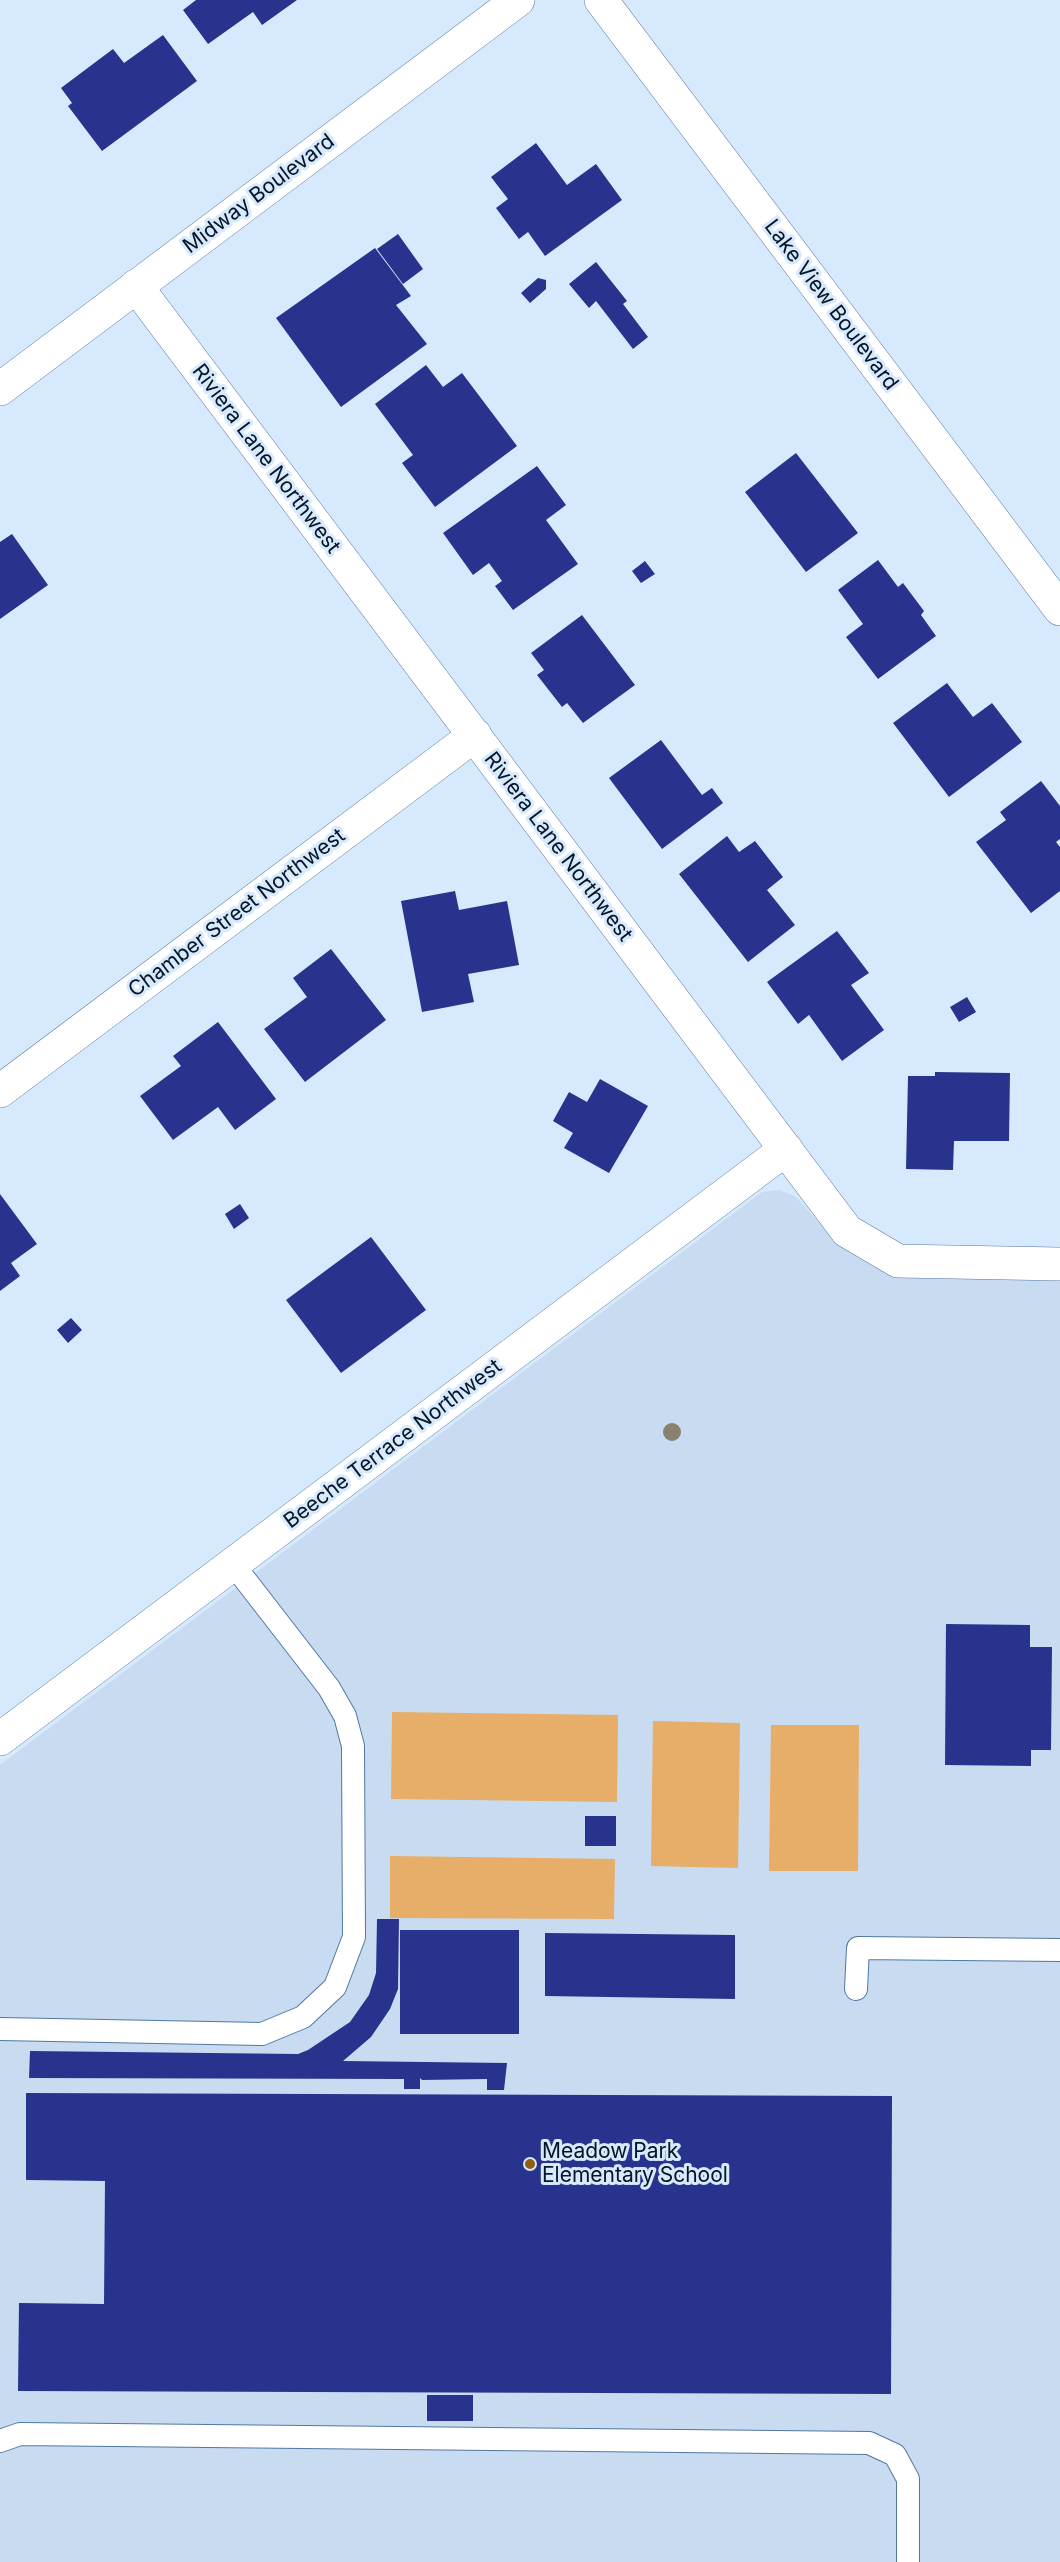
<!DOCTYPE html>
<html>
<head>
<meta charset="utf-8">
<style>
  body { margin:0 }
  canvas { display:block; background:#d7e9fc }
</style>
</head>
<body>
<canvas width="1060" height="2562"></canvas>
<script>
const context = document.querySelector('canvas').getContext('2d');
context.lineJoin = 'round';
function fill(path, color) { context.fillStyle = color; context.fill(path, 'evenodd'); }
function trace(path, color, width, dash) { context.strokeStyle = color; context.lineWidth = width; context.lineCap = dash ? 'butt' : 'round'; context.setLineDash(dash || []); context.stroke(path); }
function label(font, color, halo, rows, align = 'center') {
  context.font = font + ' Inter,sans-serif'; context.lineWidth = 6; context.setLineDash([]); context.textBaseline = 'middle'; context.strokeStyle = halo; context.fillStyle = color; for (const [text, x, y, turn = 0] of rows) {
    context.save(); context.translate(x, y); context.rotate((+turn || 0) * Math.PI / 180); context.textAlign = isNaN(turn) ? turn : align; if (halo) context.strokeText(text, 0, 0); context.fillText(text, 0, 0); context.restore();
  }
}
fill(new Path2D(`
  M 780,1190 L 796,1197 L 841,1247 L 872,1266 L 918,1277 L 1060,1281 L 1060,2562 L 0,2562 L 0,1765 L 762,1192 Z`), '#c8dbf1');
fill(new Path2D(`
  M 392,1712 L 618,1715 L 617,1802 L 391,1799 Z
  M 653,1721 L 740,1723 L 738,1868 L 651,1866 Z
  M 771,1725 L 859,1725 L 858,1871 L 769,1871 Z
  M 390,1856 L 615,1859 L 614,1919 L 390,1918 Z`), '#e6ae68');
fill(new Path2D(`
  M 196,0 L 297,0 L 262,25 L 253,12 L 208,44 L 183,10 Z
  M 163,35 L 197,81 L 102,151 L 68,106 L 72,103 L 61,88 L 113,49 L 124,63 Z
  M 536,143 L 567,185 L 596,164 L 622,200 L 545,256 L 528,232 L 519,239 L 496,208 L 508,199 L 491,177 Z
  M 398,234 L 423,269 L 403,284 L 377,249 Z
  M 375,248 L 411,296 L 396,305 L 427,344 L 341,407 L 276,318 Z
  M 596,262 L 627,301 L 623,304 L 648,337 L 633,349 L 596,301 L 589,308 L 569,284 Z
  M 538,278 L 546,280 L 546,289 L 530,303 L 521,293 Z
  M 426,365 L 443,387 L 462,373 L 517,446 L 435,507 L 402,463 L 413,455 L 375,404 Z
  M 796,453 L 858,533 L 806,572 L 745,492 Z
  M 537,466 L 566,505 L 546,520 L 578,564 L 513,610 L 495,586 L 502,581 L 489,563 L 473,575 L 443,533 Z
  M 12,534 L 48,585 L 0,619 L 0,542 Z
  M 878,560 L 898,587 L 903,583 L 924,611 L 921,615 L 936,636 L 878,679 L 846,637 L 863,624 L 838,590 Z
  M 645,561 L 655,574 L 641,583 L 632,571 Z
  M 582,615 L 635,685 L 583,723 L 567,703 L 562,707 L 537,675 L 544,670 L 531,653 Z
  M 947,683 L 973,717 L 992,703 L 1022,742 L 949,797 L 893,723 Z
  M 661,740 L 702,795 L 712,788 L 723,803 L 662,849 L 609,778 Z
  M 1041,781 L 1060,806 L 1060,839 L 1056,842 L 1060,847 L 1060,891 L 1031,913 L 976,842 L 1006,820 L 1000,812 Z
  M 727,836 L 739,852 L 755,841 L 783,877 L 767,890 L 795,925 L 748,962 L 679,874 Z
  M 455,891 L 459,910 L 507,901 L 519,965 L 468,974 L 474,1002 L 422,1012 L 401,901 Z
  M 837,931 L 869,973 L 851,985 L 884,1030 L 842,1061 L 809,1015 L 798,1024 L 767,982 Z
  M 331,949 L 386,1020 L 305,1082 L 264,1029 L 307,997 L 293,978 Z
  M 967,997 L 976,1012 L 959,1022 L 950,1007 Z
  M 218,1022 L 276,1099 L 235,1130 L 218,1107 L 173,1140 L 140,1096 L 181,1066 L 173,1056 Z
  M 935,1072 L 1010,1073 L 1009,1141 L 954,1141 L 953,1170 L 906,1169 L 908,1076 L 935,1076 Z
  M 600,1079 L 648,1106 L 609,1173 L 564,1148 L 573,1133 L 553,1121 L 569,1092 L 587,1102 Z
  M 0,1194 L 37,1244 L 11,1263 L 20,1276 L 0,1291 Z
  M 240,1204 L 249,1218 L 234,1229 L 225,1214 Z
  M 371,1237 L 426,1310 L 341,1373 L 286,1300 Z
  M 71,1318 L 82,1330 L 68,1343 L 57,1330 Z
  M 946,1624 L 1030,1625 L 1030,1647 L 1052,1647 L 1051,1750 L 1031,1750 L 1031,1766 L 945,1765 Z
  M 585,1816 L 616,1816 L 616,1846 L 585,1846 Z
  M 377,1919 L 399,1919 L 398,1989 L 390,2009 L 371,2037 L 343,2061 L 507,2063 L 504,2090 L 487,2090 L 487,2079 L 422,2080 L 420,2078 L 420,2089 L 404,2089 L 404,2079 L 29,2078 L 30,2051 L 298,2054 L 308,2050 L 350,2022 L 369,1995 L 376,1973 Z
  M 400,1930 L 519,1930 L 519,2034 L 400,2034 Z
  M 545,1933 L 735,1935 L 735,1999 L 545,1996 Z
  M 26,2093 L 892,2096 L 891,2394 L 18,2391 L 19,2303 L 104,2304 L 105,2181 L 26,2180 Z
  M 427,2395 L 473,2395 L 473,2421 L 427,2421 Z`), '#27338c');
const lane = new Path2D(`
  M 856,1989 L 858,1948 L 1060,1950
  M 0,2029 L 262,2034 L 303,2017 L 335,1987 L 354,1937 L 353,1746 L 345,1716 L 329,1688 L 233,1564
  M 0,2441 L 20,2434 L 869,2443 L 895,2455 L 908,2479 L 908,2562`);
const street = new Path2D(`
  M 136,286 L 847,1231 L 898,1261 L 1060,1264
  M 0,1091 L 475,735
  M 0,1739 L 786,1149`);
const secondary = new Path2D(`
  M 601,0 L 1060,609
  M 0,389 L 518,0`);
trace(lane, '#5078a3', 24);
trace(street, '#5078a3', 34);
trace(secondary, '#5078a3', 34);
trace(lane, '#fff', 22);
trace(street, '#fff', 33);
trace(secondary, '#fff', 33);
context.fillStyle = '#898271';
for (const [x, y] of [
  [672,1432]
]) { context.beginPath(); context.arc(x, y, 9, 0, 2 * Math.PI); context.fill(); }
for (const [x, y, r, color] of [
  [530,2164,6,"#905e0e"]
]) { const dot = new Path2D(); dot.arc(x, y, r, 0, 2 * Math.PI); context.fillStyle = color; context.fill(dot); trace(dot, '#d7e9fc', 2); }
label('21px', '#051526', '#d7e9fc', [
  ["Midway Boulevard",259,194,-37],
  ["Lake View Boulevard",831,305,53],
  ["Riviera Lane Northwest",266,459,53],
  ["Riviera Lane Northwest",558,847,53],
  ["Chamber Street Northwest",237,913,-37],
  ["Beeche Terrace Northwest",393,1444,-37]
]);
label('21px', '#051526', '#d7e9fc', [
  ["Meadow Park",542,2152],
  ["Elementary School",542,2176]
], 'left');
</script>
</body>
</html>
